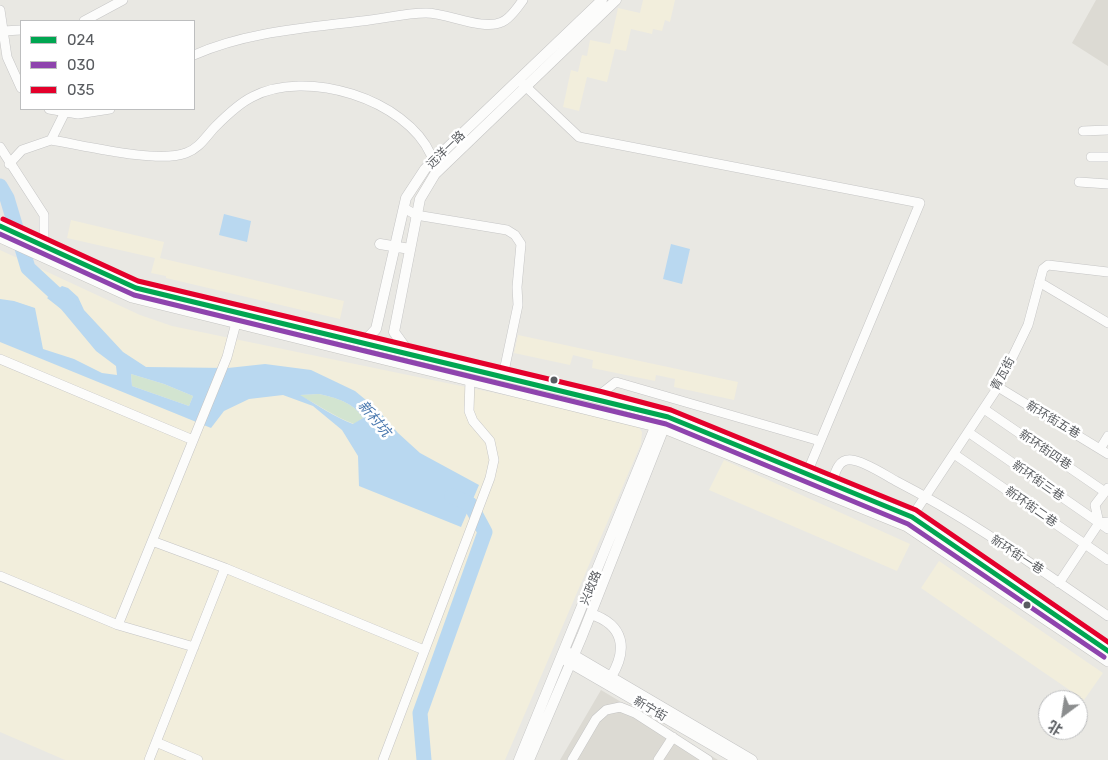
<!DOCTYPE html>
<html>
<head>
<meta charset="utf-8">
<style>
  body { margin:0 }
  #map { position:relative; width:1108px; height:760px; overflow:hidden; background:#e9e8e3; font-family:Rubik,"Noto Sans SC",sans-serif }
  canvas { display:block }
  .legend { position:absolute; left:20px; top:20px; width:175px; height:90px; box-sizing:border-box; background:#fff; border:1px solid #bdbebf; margin:0; padding:6px 9px; list-style:none; font-size:15px; color:#595c60 }
  .legend li { display:flex; align-items:center; gap:10px; height:25px }
  .legend b { width:25px; border:1px solid #bdbebf }
  .north { position:absolute; left:1038px; top:690px; width:50px; height:50px; box-sizing:border-box; background:#fff; border:1px solid #bdbebf; border-radius:50%; rotate:211deg; font-size:14px; font-weight:700; line-height:20px; text-align:center; color:#595c60 }
  .north::after { content:''; display:block; margin:auto; width:18px; height:22px; background:#8b8d8e; clip-path:polygon(50% 0,100% 100%,50% 72%,0 100%) }
</style>
</head>
<body>
<div id="map">
<canvas width="1108" height="760"></canvas>
<ul class="legend">
<li><b style="height:6px;background:#00a651"></b>024</li>
<li><b style="height:6px;background:#8e44ad"></b>030</li>
<li><b style="height:6px;background:#e4002b"></b>035</li>
</ul>
<div class="north">北</div>
</div>
<script>
const context = document.querySelector('canvas').getContext('2d');
context.lineJoin = 'round';
function fill(path, color) { context.fillStyle = color; context.fill(path, 'evenodd'); }
function trace(path, color, width, dash) { context.strokeStyle = color; context.lineWidth = width; context.lineCap = dash ? 'butt' : 'round'; context.setLineDash(dash || []); context.stroke(path); }
function label(font, color, halo, rows, align = 'center') {
  context.font = font + ' Rubik,"Noto Sans SC",sans-serif'; context.lineWidth = 5; context.setLineDash([]); context.textBaseline = 'middle'; context.strokeStyle = halo; context.fillStyle = color; for (const [text, x, y, turn = 0] of rows) {
    context.save(); context.translate(x, y); context.rotate((+turn || 0) * Math.PI / 180); context.textAlign = isNaN(turn) ? turn : align; if (halo) context.strokeText(text, 0, 0); context.fillText(text, 0, 0); context.restore();
  }
}
fill(new Path2D(`
  M 643,0 L 675,0 L 670,22 L 665,20 L 662,31 L 653,29 L 652,34 L 631,29 L 626,51 L 615,49 L 607,82 L 587,77 L 579,111 L 563,107 L 571,70 L 578,72 L 582,55 L 587,56 L 590,40 L 610,44 L 618,8 L 640,13 Z
  M 71,220 L 164,242 L 160,258 L 344,301 L 340,319 L 166,278 L 166,276 L 151,273 L 155,258 L 67,238 Z
  M 0,250 L 140,315 L 172,326 L 596,414 L 637,425 L 642,432 L 641,444 L 505,760 L 65,760 L 0,732 Z
  M 518,335 L 738,382 L 734,400 L 674,387 L 675,379 L 656,375 L 655,381 L 592,368 L 593,360 L 573,355 L 570,365 L 514,353 Z
  M 724,460 L 910,544 L 897,571 L 709,490 Z
  M 939,561 L 1103,673 L 1084,700 L 921,588 Z`), '#f2eedc');
fill(new Path2D(`
  M 1096,0 L 1108,0 L 1108,66 L 1072,43 Z
  M 601,690 L 718,760 L 560,760 Z`), '#dcdad3');
fill(new Path2D(`
  M 131,374 L 164,384 L 193,396 L 189,406 L 132,386 Z
  M 319,394 C 336,398 353,402 363,418 L 354,424 C 334,417 318,404 298,395 Z`), '#d2e4d0');
fill(new Path2D(`
  M 224,214 L 251,221 L 247,242 L 219,235 Z
  M 671,244 L 690,249 L 682,284 L 663,279 Z
  M 62,286 L 68,288 L 78,297 L 84,310 L 123,352 L 146,367 L 228,368 L 265,364 L 311,370 L 355,391 L 378,410 L 398,433 L 420,453 L 479,485 L 461,527 L 359,486 L 358,456 L 342,430 L 313,406 L 283,395 L 249,399 L 224,411 L 211,428 L 0,342 L 0,299 L 14,301 L 35,308 L 43,349 L 74,359 L 102,373 L 117,375 L 116,366 L 96,351 L 61,309 L 47,298 ZM 131,374 L 164,384 L 193,396 L 189,406 L 132,386 ZM 319,394 C 336,398 353,402 363,418 L 353,424 C 335,417 317,405 300,395 Z`), '#b9d8f0');
trace(new Path2D(`
  M 0,186 L 7,198 L 28,268 L 69,306
  M 424,760 L 420,713 L 485,532 L 470,504 L 452,496`), '#b9d8f0', 15);
const minor = new Path2D(`
  M 0,10 L 7,57 L 21,88
  M 84,21 L 123,0
  M 3,31 L 21,30
  M 194,55 C 246,32 305,28 362,21 C 383,19 405,13 426,13 C 448,13 483,31 502,22 C 510,19 518,7 523,0
  M 521,82 L 579,137 L 920,203 L 807,473
  M 49,109 L 78,114 L 110,109
  M 1083,131 L 1108,130
  M 51,140 C 82,145 158,164 186,153 C 200,148 206,136 216,126 C 226,116 240,103 252,97 C 306,68 406,99 431,155
  M 0,147 L 44,215 L 44,246
  M 1091,157 L 1108,157
  M 9,164 L 22,150 L 51,140 L 65,112
  M 1079,182 L 1108,184
  M 404,208 L 416,215 L 507,230 L 515,235 L 521,244 L 517,287 L 518,305 L 503,376
  M 1039,282 L 1108,323
  M 0,359 L 193,440
  M 998,387 L 1108,454
  M 601,399 L 602,393 L 616,382 L 820,441
  M 984,409 L 1105,492
  M 968,432 L 1108,529
  M 1100,449 L 1108,436
  M 954,454 L 1108,560
  M 832,483 C 835,473 838,458 852,460 C 864,461 885,475 896,481 C 970,519 1039,569 1108,616
  M 909,521 L 998,387 L 1028,325 L 1043,269 L 1048,265 L 1108,272
  M 1099,523 L 1095,505 L 1108,488
  M 152,541 L 225,568 L 424,650
  M 0,576 L 118,625 L 194,647
  M 1059,583 L 1099,523 L 1108,522
  M 118,625 L 227,357 L 236,323
  M 156,742 L 198,760
  M 149,760 L 225,568
  M 383,760 L 490,478 L 494,460 L 490,441 L 473,421 L 469,411 L 470,380
  M 572,760 L 596,719 L 606,710 L 620,707 L 635,713 L 708,760
  M 658,760 L 673,737`);
const tertiary = new Path2D(`
  M 380,244 L 410,249
  M 363,343 L 376,329 L 406,198 L 425,169 L 602,0
  M 410,354 L 394,332 L 420,199 L 435,174 L 616,0
  M 591,614 C 624,625 628,649 611,677
  M 570,653 L 752,760
  M 565,660 L 738,760
  M 519,760 L 658,420
  M 529,760 L 582,636 L 667,420`);
const secondary = new Path2D(`
  M 0,226 L 136,288 L 601,399 L 668,417 L 912,517 L 1108,651
  M 0,237 L 132,297 L 664,428 L 907,526 L 1108,661`);
trace(minor, '#c5c5c5', 10);
trace(tertiary, '#c5c5c5', 11);
trace(secondary, '#c5c5c3', 12);
trace(minor, '#fcfcfb', 9);
trace(tertiary, '#fcfcfb', 10);
trace(secondary, '#fcfcfb', 11);
trace(new Path2D(`
  M 0,226 L 136,288 L 668,417 L 912,517 L 1108,651`), '#00a651', 5);
trace(new Path2D(`
  M 0,234 L 134,295 L 666,424 L 908,524 L 1104,657`), '#8e44ad', 5);
trace(new Path2D(`
  M 3,219 L 138,281 L 603,392 L 671,410 L 916,510 L 1108,642`), '#e4002b', 5);
for (const [x, y, r, color] of [
  [554,380,4.5,"#595c60"],
  [1027,605,4.5,"#595c60"]
]) { const dot = new Path2D(); dot.arc(x, y, r, 0, 2 * Math.PI); context.fillStyle = color; context.fill(dot); trace(dot, '#fff', 2); }
label('12px', '#595c60', '#fff', [
  ["远洋一路",446,150,-44],
  ["青瓦街",1003,374,-62],
  ["新环街五巷",1053,420,31],
  ["新环街四巷",1045,450,34],
  ["新环街三巷",1038,481,35],
  ["新环街二巷",1031,507,35],
  ["新环街一巷",1017,555,33],
  ["兴政路",591,588,-68],
  ["新宁街",650,709,30]
]);
label('italic 14px', '#4877ae', '#fff', [
  ["新村坑",374,419,50]
]);
</script>
</body>
</html>
